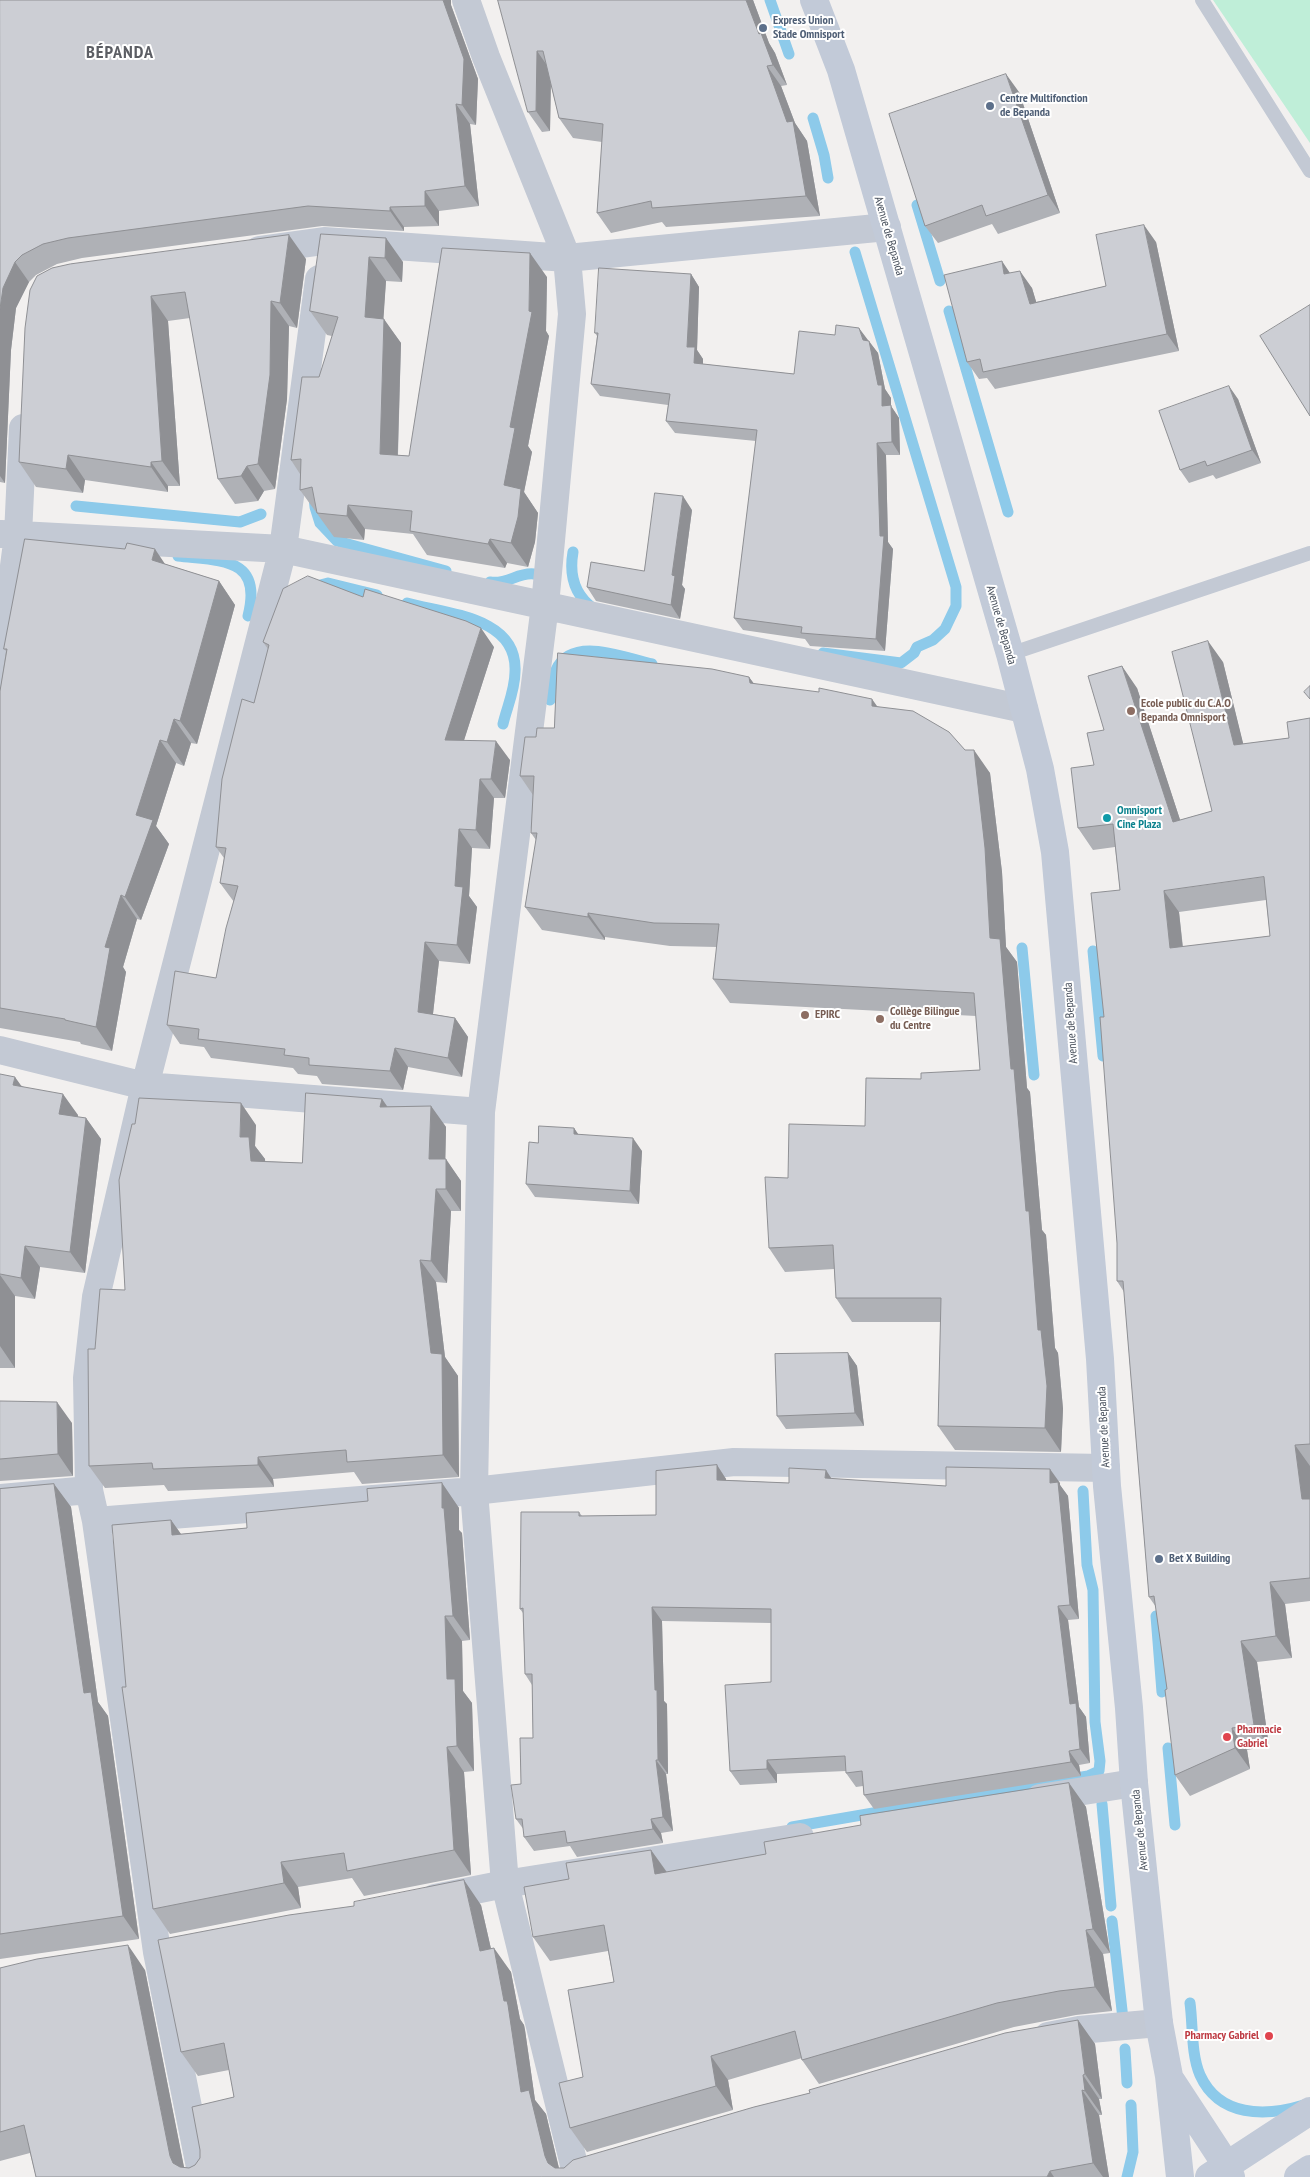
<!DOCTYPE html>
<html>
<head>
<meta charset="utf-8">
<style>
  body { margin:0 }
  canvas { display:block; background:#f2f0ef }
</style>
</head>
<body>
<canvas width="1310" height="2177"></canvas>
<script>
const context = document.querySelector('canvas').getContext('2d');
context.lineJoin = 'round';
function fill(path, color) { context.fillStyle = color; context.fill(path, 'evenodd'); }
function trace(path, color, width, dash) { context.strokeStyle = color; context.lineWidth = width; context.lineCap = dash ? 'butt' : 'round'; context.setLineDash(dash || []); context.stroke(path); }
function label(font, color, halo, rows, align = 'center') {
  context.font = font + ' "PT Sans Narrow",sans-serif'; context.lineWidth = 4; context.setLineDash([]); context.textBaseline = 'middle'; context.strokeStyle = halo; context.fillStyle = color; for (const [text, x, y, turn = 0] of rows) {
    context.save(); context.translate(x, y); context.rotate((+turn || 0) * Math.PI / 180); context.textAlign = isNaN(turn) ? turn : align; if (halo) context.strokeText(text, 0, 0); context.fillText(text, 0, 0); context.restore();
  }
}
fill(new Path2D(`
  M 1213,0 L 1310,0 L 1310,143 Z`), '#bfeed8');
trace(new Path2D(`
  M 770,0 L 789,54
  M 813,118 L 824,155 L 828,178
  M 917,205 L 940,281
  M 949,311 L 1008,512
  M 314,498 L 315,507 L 320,523 L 337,541 L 446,571
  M 76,506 L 240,522 L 261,514
  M 573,552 C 569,575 574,595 594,609
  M 178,556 C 221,561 263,557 248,616
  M 490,582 C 507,585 518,572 534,574
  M 313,587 L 328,583 L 377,595
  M 407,603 C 448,614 518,617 515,672 C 515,690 507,707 503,724
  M 823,653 L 901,663 L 914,653 L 917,647 L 933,640 L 945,629 L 956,606 L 956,587 L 855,252
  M 550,700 C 551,690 552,679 556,670 C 572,635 624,658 652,664
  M 1022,948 L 1034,1075
  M 1093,951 L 1103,1056
  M 1156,1616 L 1162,1692
  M 1168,1748 L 1175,1825
  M 1102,1804 L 1111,1906
  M 792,1827 L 1088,1776 L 1099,1771 L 1100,1761 L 1095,1722 L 1093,1590 L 1087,1565 L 1083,1491
  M 1112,1921 L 1123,2019
  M 1190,2003 C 1193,2025 1191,2054 1200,2075 C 1219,2117 1265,2117 1304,2105
  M 1125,2049 L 1127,2083
  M 1127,2177 L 1133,2152 L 1131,2105`), '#8dcaea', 11);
trace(new Path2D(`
  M 1202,0 L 1310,171
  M 1010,654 L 1310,553`), '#c3c9d4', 14);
trace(new Path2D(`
  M 466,0 L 486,57 L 567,258 L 572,314 L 545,605 L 481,1112 L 474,1491 L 505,1884 L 577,2177
  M 259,250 L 324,241 L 567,258 L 887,227
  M 1,534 L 283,549 L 1024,709
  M 0,675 L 18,535 L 23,428
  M 0,1050 L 145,1086 L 481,1112
  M 0,1498 L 89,1490
  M 96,1521 L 474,1491 L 734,1462 L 1106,1468
  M 1040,1798 L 1134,1783
  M 435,1898 L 505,1884 L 800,1837
  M 1048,2036 L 1079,2030 L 1159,2023
  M 202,2177 L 157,1952 L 96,1521 L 89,1490 L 87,1378 L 96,1297 L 145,1086 L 283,549 L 319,279`), '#c3c9d4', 28);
trace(new Path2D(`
  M 814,0 L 841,70 L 1010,654 L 1040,769 L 1055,852 L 1100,1359 L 1107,1486 L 1129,1708 L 1134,1783 L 1159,2023 L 1169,2076 L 1180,2177
  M 1172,2082 L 1227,2166 L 1231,2177
  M 1209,2177 L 1310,2111
  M 1298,2177 L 1310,2169`), '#c2cad8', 28);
fill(new Path2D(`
  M 0,0 L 451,5 L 478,79 L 476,125 L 470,124 L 479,206 L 439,211 L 439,226 L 404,227 L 404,231 L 322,226 L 82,258 L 57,264 L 36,275 L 29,282 L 16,308 L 11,350 L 5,483 L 0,482 Z
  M 498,0 L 753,0 L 769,43 L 775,53 L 787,85 L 781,86 L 795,123 L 807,141 L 820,216 L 666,227 L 662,222 L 611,233 L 597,213 L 602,142 L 573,138 L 559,118 L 551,85 L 550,131 L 542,132 L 528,112 Z
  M 1019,92 L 1060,213 L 998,234 L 992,224 L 938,243 L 925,226 Z
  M 321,234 L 403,262 L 402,282 L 386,281 L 383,319 L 401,343 L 398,455 L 409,456 L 547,277 L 546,331 L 549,336 L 528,446 L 532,452 L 524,492 L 538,513 L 535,542 L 528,567 L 507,563 L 505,568 L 427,555 L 413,534 L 365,529 L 364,540 L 334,537 L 300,490 L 300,474 L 291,460 L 319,377 L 332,336 L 327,335 L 310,311 Z
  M 1156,242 L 1179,351 L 995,389 L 987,378 L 979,379 L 967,362 L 1010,273 L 1032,288 L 1036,302 L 1106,286 Z
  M 306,259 L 297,328 L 289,326 L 287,399 L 275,489 L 264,491 L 258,501 L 235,504 L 218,479 L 190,318 L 168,321 L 180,486 L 168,486 L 168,492 L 85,480 L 83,493 L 36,487 L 19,462 L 30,290 Z
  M 691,274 L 699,287 L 697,350 L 703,359 L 703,364 L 794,374 L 868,341 L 878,353 L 885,389 L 891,398 L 891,406 L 899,418 L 900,455 L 886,455 L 888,542 L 893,549 L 885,651 L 810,646 L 805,639 L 743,630 L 734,618 L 756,441 L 675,433 L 666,421 L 668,405 L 600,396 L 591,384 L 597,336 L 595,333 Z
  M 1238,399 L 1261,463 L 1216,479 L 1213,475 L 1189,483 L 1180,470 Z
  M 692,510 L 682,585 L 685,589 L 680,619 L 596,601 L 587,587 L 644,571 Z
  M 165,564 L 219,581 L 235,605 L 197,744 L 191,743 L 184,766 L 176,763 L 156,826 L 169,844 L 141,920 L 137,919 L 123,967 L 126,972 L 112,1051 L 81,1044 L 80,1042 L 0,1028 L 0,691 L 6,651 L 4,649 Z
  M 263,642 L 494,647 L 464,740 L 510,760 L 505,798 L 494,798 L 490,849 L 472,848 L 469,896 L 477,907 L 470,964 L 439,961 L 433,1014 L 455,1018 L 468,1037 L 462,1077 L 408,1067 L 403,1090 L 322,1084 L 317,1076 L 298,1074 L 293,1068 L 211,1058 L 204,1047 L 180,1044 L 167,1025 L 216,978 L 234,902 L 220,883 L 224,858 L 216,847 L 268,649 Z
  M 1223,662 L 1243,744 L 1289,738 L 1310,718 L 1310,1601 L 1285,1604 L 1292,1658 L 1257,1662 L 1269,1746 L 1247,1750 L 1250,1769 L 1190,1796 L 1175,1775 L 1167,1689 L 1156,1607 L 1149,1597 L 1124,1292 L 1117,1281 L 1117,1243 L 1104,1017 L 1120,890 L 1115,847 L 1093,850 L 1078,828 L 1094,765 L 1104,730 L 1137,688 L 1180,820 L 1212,811 ZM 1266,900 L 1270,936 L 1183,947 L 1179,912 Z
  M 749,677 L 754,684 L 877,706 L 965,750 L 990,773 L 1002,872 L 1006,947 L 1017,962 L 1027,1088 L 1030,1092 L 1042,1230 L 1046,1235 L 1055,1348 L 1058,1353 L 1063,1409 L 1061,1452 L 955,1450 L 938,1426 L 941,1322 L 852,1322 L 836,1298 L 834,1269 L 785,1272 L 769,1248 L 788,1178 L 865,1126 L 921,1079 L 980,1070 L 976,1016 L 730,1003 L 713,979 L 717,947 L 670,946 L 605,937 L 605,940 L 542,930 L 525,907 L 536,840 L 531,833 L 533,795 L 520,776 L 536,737 L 554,728 Z
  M 0,1074 L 22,1086 L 78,1115 L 78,1117 L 86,1118 L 101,1139 L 85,1273 L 40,1267 L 35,1299 L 15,1296 L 15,1368 L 0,1368 Z
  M 382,1099 L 387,1106 L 431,1106 L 446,1127 L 445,1159 L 461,1181 L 461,1211 L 451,1211 L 447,1283 L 436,1282 L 445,1357 L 458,1376 L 459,1477 L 362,1484 L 354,1472 L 273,1479 L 274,1487 L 168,1491 L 164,1485 L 105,1488 L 89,1466 L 95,1349 L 125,1290 L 256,1125 L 255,1146 L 265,1159 L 265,1161 L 302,1163 Z
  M 574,1128 L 578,1135 L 642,1151 L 639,1204 L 535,1197 L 526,1184 L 538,1143 Z
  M 848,1353 L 857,1366 L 864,1426 L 786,1429 L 777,1416 Z
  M 0,1401 L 72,1423 L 73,1476 L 0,1481 Z
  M 717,1465 L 726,1479 L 726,1480 L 789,1483 L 832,1479 L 946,1486 L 1060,1483 L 1060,1485 L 1068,1496 L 1079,1619 L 1068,1620 L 1079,1707 L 1086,1717 L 1090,1763 L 1079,1765 L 1081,1776 L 874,1809 L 864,1795 L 863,1786 L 856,1787 L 846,1773 L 846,1771 L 777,1774 L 777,1783 L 740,1785 L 730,1771 L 771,1682 L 771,1623 L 662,1621 L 664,1701 L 667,1704 L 668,1774 L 666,1774 L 673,1831 L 661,1833 L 663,1843 L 577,1857 L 570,1846 L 534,1851 L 524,1837 L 524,1830 L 516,1819 L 521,1784 L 533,1738 L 532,1685 L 525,1674 L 523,1613 L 520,1609 L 579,1512 L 582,1516 L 656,1515 Z
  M 442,1483 L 459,1508 L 459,1530 L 462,1533 L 470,1640 L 462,1641 L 463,1691 L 472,1703 L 474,1771 L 464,1772 L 471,1875 L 364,1896 L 352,1878 L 298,1887 L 301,1908 L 170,1934 L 153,1909 L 171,1520 L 181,1534 L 247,1528 L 368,1501 Z
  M 54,1484 L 71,1507 L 98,1702 L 108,1716 L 139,1939 L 0,1959 L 0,1489 Z
  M 1069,1783 L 1086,1807 L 1110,1953 L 1103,1954 L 1112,2011 L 1076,2015 L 1014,2027 L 819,2084 L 802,2060 L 802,2058 L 728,2080 L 733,2110 L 587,2152 L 570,2128 L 583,2077 L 614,1982 L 608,1951 L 550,1961 L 533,1937 L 569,1879 L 651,1850 L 667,1872 L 766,1854 L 861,1825 Z
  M 481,1905 L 491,1949 L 511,1972 L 520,2019 L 524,2025 L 525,2030 L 535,2100 L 546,2114 L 559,2168 L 564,2168 L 810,2093 L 1078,2020 L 1095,2044 L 1102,2099 L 1099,2099 L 1102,2115 L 1099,2115 L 1109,2177 L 36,2177 L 30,2153 L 0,2161 L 0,1968 L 145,1970 L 184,2168 L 189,2168 L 195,2165 L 200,2158 L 234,2097 L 229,2070 L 198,2076 L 181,2052 Z`), '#afb1b6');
fill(new Path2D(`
  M 443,0 L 451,0 L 451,5 L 478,79 L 476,125 L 462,105 Z
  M 746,0 L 753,0 L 769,43 L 775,53 L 787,85 L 773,65 L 759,34 Z
  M 537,51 L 551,71 L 550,131 L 536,111 Z
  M 767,66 L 781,86 L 795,123 L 807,141 L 820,216 L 806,196 L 787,122 Z
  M 1006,74 L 1019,92 L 1060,213 L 1048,195 Z
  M 456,104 L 470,124 L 479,206 L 465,186 Z
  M 425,191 L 439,211 L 439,226 L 425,206 Z
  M 390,207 L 404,227 L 404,231 L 390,211 Z
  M 1144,225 L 1156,242 L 1179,351 L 1167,334 Z
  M 289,235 L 306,259 L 297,328 L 280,303 Z
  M 386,238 L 403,262 L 402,282 L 385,258 Z
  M 530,253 L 547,277 L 546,331 L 549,336 L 528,446 L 532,452 L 524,492 L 538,513 L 535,542 L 528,567 L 511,543 L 504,485 L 510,427 L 529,311 Z
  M 369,257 L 386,281 L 382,341 L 365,317 Z
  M 1002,261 L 1014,279 L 1004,274 Z
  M 15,262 L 29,282 L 16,308 L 11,350 L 5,483 L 0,476 L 0,309 L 3,288 Z
  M 1020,271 L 1032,288 L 1042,321 L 1030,304 Z
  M 691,274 L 699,287 L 697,350 L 703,359 L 703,375 L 694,363 L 687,347 Z
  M 151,296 L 168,321 L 180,486 L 162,461 Z
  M 271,301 L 289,326 L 287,399 L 275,489 L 258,464 Z
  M 384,319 L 401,343 L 397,478 L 380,454 Z
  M 859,328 L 868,340 L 870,348 L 869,341 L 878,353 L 885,389 L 891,398 L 891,406 L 899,418 L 900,455 L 892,442 L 882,406 L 878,385 Z
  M 1229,386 L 1238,399 L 1261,463 L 1252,450 Z
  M 877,443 L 886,455 L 888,542 L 893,549 L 885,651 L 876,639 L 880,536 Z
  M 68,455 L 85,480 L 83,493 L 66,469 Z
  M 151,462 L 168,486 L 168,492 L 151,467 Z
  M 247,466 L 264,491 L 258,501 L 241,476 Z
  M 683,496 L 692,510 L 682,585 L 685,589 L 680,619 L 671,605 L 672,575 Z
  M 348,505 L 365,529 L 364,540 L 347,516 Z
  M 490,539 L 507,563 L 505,568 L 488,544 Z
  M 155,549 L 171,573 L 152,560 Z
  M 219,581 L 235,605 L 197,744 L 180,721 Z
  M 481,628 L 494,647 L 458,759 L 445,740 Z
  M 1208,641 L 1223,662 L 1249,767 L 1234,745 Z
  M 1122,666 L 1137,688 L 1188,844 L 1173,822 Z
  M 749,677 L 766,700 L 750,683 Z
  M 872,699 L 889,723 L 872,706 Z
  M 174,719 L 191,743 L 184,766 L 167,742 Z
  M 160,740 L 176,763 L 156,826 L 169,844 L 141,920 L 125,897 L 136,815 Z
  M 496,741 L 510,760 L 505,798 L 491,779 Z
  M 974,750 L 990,773 L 1002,872 L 1006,947 L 1017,962 L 1027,1088 L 1030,1092 L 1042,1230 L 1046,1235 L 1055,1348 L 1058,1353 L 1063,1409 L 1061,1452 L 1045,1428 L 1038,1330 L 1026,1211 L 990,938 Z
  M 480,779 L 494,798 L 490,849 L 476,830 Z
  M 459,829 L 472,848 L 469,896 L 477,907 L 470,964 L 457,945 L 455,886 Z
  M 1164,891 L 1179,912 L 1185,970 L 1170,948 Z
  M 121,895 L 137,919 L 123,967 L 126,972 L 112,1051 L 96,1027 L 105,947 Z
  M 588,913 L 605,937 L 605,940 L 588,917 Z
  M 425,942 L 439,961 L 431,1031 L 418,1012 Z
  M 455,1018 L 468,1037 L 462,1077 L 448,1058 Z
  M 395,1048 L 408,1067 L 403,1090 L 390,1071 Z
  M 15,1077 L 30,1098 L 13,1085 Z
  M 63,1094 L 78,1115 L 74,1136 L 59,1114 Z
  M 382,1099 L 397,1121 L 380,1107 Z
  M 241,1103 L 256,1125 L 255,1146 L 265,1159 L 267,1183 L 251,1161 L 240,1137 Z
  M 431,1106 L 446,1127 L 445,1181 L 429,1159 Z
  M 86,1118 L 101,1139 L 85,1273 L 70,1252 Z
  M 574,1128 L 583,1141 L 574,1134 Z
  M 633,1138 L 642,1151 L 639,1204 L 630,1191 Z
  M 446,1159 L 461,1181 L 461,1211 L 446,1189 Z
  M 436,1189 L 451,1211 L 447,1283 L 431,1261 Z
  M 25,1246 L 40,1267 L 35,1299 L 21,1278 Z
  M 420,1260 L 436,1282 L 445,1357 L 458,1376 L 459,1477 L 443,1455 Z
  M 0,1275 L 15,1296 L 15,1368 L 0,1346 Z
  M 848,1353 L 857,1366 L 864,1426 L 855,1413 Z
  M 57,1402 L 72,1423 L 73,1476 L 58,1454 Z
  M 1295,1445 L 1310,1466 L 1310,1511 L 1302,1499 Z
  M 258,1457 L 273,1479 L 274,1487 L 258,1465 Z
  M 717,1465 L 726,1479 L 727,1494 L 717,1480 Z
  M 1050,1469 L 1060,1483 L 1060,1485 L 1068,1496 L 1079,1619 L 1070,1605 L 1050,1483 Z
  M 826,1470 L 835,1484 L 825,1478 Z
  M 442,1483 L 459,1508 L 459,1530 L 462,1533 L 470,1640 L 453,1616 L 442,1508 Z
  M 54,1484 L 71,1507 L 98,1702 L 108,1716 L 139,1939 L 123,1916 L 84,1693 Z
  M 171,1520 L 188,1544 L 172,1535 Z
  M 1270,1582 L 1285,1604 L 1292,1658 L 1276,1636 Z
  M 1058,1606 L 1068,1620 L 1079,1707 L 1086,1717 L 1090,1763 L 1080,1749 L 1070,1704 Z
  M 652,1607 L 662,1621 L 664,1701 L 667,1704 L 668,1774 L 658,1760 L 655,1690 Z
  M 445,1616 L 462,1641 L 463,1691 L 472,1703 L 474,1771 L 457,1746 L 447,1679 Z
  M 1241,1641 L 1257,1662 L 1269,1746 L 1254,1725 Z
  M 1232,1728 L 1247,1750 L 1250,1769 L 1235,1748 Z
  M 447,1747 L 464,1772 L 471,1875 L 454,1850 Z
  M 1069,1751 L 1079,1765 L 1081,1776 L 1071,1762 Z
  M 656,1760 L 666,1774 L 673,1831 L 663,1817 Z
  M 767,1760 L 777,1774 L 777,1783 L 767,1769 Z
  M 1069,1783 L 1086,1807 L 1110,1953 L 1093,1929 Z
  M 651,1819 L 661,1833 L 663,1843 L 653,1829 Z
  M 651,1850 L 668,1874 L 655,1874 Z
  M 281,1862 L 298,1887 L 301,1908 L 284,1883 Z
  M 464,1880 L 481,1905 L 497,1975 L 480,1951 Z
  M 1086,1930 L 1103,1954 L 1112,2011 L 1095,1987 Z
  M 128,1945 L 145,1970 L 186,2177 L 173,2163 L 170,2156 Z
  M 494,1948 L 511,1972 L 520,2019 L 524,2025 L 525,2030 L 535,2100 L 546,2114 L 561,2177 L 548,2163 L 545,2156 L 521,2092 Z
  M 1078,2020 L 1095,2044 L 1102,2099 L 1085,2074 Z
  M 711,2056 L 728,2080 L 733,2110 L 716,2086 Z
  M 1083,2075 L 1099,2099 L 1102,2115 L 1085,2091 Z
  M 1082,2090 L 1099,2115 L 1109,2177 L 1103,2177 L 1093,2163 Z
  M 1050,2171 L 1054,2177 L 1047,2177 Z`), '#8f9094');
const building = new Path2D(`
  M 0,0 L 443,0 L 464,59 L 462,105 L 456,104 L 465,186 L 425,191 L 425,206 L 390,207 L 390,211 L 308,206 L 68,238 L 43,244 L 22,255 L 15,262 L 3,288 L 0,309 Z
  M 498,0 L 746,0 L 759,34 L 761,33 L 773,65 L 767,66 L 787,122 L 793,121 L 806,196 L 652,208 L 651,201 L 597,213 L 603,124 L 559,118 L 543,51 L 537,51 L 536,111 L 528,112 Z
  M 1006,74 L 1048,195 L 986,216 L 982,205 L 925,226 L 889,114 Z
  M 1144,225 L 1167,334 L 983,372 L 980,359 L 967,362 L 944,275 L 1002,261 L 1004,274 L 1020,271 L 1030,304 L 1106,286 L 1096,235 Z
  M 321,234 L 386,238 L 385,258 L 369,257 L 365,317 L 384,319 L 380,454 L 409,456 L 442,248 L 530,253 L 529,311 L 532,312 L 510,427 L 515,428 L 504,485 L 521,489 L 518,517 L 511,543 L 490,539 L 488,544 L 410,531 L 412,511 L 348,505 L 347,516 L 317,513 L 312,487 L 300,490 L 301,459 L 291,460 L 302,377 L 319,377 L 338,317 L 310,311 Z
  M 289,235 L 280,303 L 271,301 L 270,375 L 258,464 L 247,466 L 241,476 L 218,479 L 185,292 L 151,296 L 162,461 L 151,462 L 151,467 L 68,455 L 66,469 L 19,462 L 25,328 L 30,290 L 37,276 L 52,268 L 70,264 Z
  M 599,268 L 691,274 L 687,347 L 695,347 L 694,363 L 794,374 L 799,331 L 835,335 L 836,325 L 859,328 L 863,340 L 869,341 L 878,385 L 882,385 L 882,406 L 891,405 L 892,442 L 877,443 L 880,536 L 884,536 L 876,639 L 801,633 L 802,627 L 734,618 L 757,430 L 666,421 L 670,394 L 591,384 L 598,333 L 595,333 Z
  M 1310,305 L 1310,416 L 1260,336 Z
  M 1229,386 L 1252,450 L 1207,466 L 1205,461 L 1180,470 L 1159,411 Z
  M 655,493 L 683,496 L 672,575 L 675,576 L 671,605 L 587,587 L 591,562 L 644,571 Z
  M 25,539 L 125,549 L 127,543 L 155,549 L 152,560 L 219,581 L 180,721 L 174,719 L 167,742 L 160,740 L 136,815 L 153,820 L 125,897 L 121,895 L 105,947 L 110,948 L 96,1027 L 65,1020 L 65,1019 L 0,1008 L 0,691 L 7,649 L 4,649 Z
  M 308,576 L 363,597 L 365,589 L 466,621 L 481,628 L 445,740 L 496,741 L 491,779 L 480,779 L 476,830 L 459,829 L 455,886 L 463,887 L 457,945 L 425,942 L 418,1012 L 455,1018 L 448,1058 L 395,1048 L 390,1071 L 309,1065 L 309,1058 L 284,1055 L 285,1049 L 198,1039 L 199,1029 L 167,1025 L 175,971 L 216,978 L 226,928 L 238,886 L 220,883 L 226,848 L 216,847 L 222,779 L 242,699 L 254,703 L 269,645 L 263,642 L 283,589 Z
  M 1208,641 L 1234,745 L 1289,738 L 1287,722 L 1310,718 L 1310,1444 L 1295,1445 L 1302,1499 L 1310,1499 L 1310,1578 L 1270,1582 L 1276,1636 L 1241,1641 L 1254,1725 L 1232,1728 L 1235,1748 L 1175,1775 L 1165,1690 L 1167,1689 L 1154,1596 L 1149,1597 L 1123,1281 L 1117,1281 L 1117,1243 L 1100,1017 L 1104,1017 L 1091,893 L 1120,890 L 1113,824 L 1078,828 L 1071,768 L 1094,765 L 1087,733 L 1104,730 L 1088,676 L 1122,666 L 1173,822 L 1212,811 L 1172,652 ZM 1264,877 L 1270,936 L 1170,948 L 1164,891 Z
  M 558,653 L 712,669 L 749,677 L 750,683 L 819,692 L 819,688 L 872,699 L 872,706 L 913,711 L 949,732 L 965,750 L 974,750 L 985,848 L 990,938 L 1000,939 L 1011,1069 L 1014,1069 L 1026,1211 L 1029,1211 L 1038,1330 L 1041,1330 L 1047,1386 L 1045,1428 L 938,1426 L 941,1298 L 836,1298 L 833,1245 L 769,1248 L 765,1177 L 788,1178 L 789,1124 L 865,1126 L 866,1078 L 921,1079 L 921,1073 L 980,1070 L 974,993 L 713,979 L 719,924 L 654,923 L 588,913 L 588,917 L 525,907 L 537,833 L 531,833 L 534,776 L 520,776 L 525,737 L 536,737 L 537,728 L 554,728 Z
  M 1310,686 L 1310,699 L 1304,692 Z
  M 0,1074 L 15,1077 L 13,1085 L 63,1094 L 59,1114 L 86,1118 L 70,1252 L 25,1246 L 21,1278 L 0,1274 Z
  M 306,1093 L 382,1099 L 380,1107 L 431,1106 L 429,1159 L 446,1159 L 446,1189 L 436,1189 L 431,1261 L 420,1260 L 431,1353 L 442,1354 L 443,1455 L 347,1462 L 346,1450 L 258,1457 L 258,1465 L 153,1469 L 152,1463 L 89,1466 L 88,1349 L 95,1349 L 100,1289 L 125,1290 L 119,1180 L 132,1124 L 135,1124 L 139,1098 L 241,1103 L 240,1137 L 249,1137 L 251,1161 L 302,1163 Z
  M 539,1126 L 574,1128 L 574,1134 L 633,1138 L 630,1191 L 526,1184 L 529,1142 L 538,1143 Z
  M 848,1353 L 855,1413 L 777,1416 L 775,1354 Z
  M 0,1401 L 57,1402 L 58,1454 L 0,1459 Z
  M 717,1465 L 717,1480 L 789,1483 L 789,1468 L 826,1470 L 825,1478 L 946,1486 L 946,1467 L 1050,1469 L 1050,1483 L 1058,1482 L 1070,1605 L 1058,1606 L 1070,1704 L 1076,1703 L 1080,1749 L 1069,1751 L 1071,1762 L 864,1795 L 862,1771 L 846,1773 L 845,1756 L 767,1760 L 767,1769 L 730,1771 L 725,1685 L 771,1682 L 771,1609 L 652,1607 L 655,1690 L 657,1690 L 658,1760 L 656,1760 L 663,1817 L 651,1819 L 653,1829 L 567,1843 L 565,1831 L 524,1837 L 522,1819 L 516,1819 L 511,1785 L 521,1784 L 520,1738 L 533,1738 L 532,1674 L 525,1674 L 523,1608 L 520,1609 L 521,1512 L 579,1512 L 579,1516 L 656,1515 L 656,1471 Z
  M 442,1483 L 442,1508 L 444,1508 L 453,1616 L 445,1616 L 447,1679 L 455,1679 L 457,1746 L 447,1747 L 454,1850 L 347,1871 L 344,1853 L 281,1862 L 284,1883 L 153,1909 L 122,1687 L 126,1687 L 112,1525 L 171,1520 L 172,1535 L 247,1528 L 246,1513 L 368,1501 L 367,1489 Z
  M 54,1484 L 84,1693 L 91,1692 L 123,1916 L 0,1934 L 0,1489 Z
  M 1069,1783 L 1093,1929 L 1086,1930 L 1095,1987 L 1059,1991 L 997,2003 L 802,2060 L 795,2031 L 711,2056 L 716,2086 L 570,2128 L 559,2083 L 583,2077 L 568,1990 L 614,1982 L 604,1925 L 533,1937 L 524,1887 L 569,1879 L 566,1863 L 651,1850 L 655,1874 L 766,1854 L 764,1842 L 861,1825 L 860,1816 Z
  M 464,1880 L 480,1951 L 494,1948 L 504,2001 L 507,2001 L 508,2005 L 521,2092 L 529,2090 L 545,2156 L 548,2163 L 555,2168 L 564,2168 L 573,2160 L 754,2107 L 810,2093 L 809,2090 L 1005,2033 L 1078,2020 L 1085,2074 L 1083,2075 L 1085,2091 L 1082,2090 L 1093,2163 L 1050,2171 L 1047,2177 L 36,2177 L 24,2125 L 0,2132 L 0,1968 L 37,1959 L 128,1945 L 170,2156 L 173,2163 L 180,2167 L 189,2168 L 195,2165 L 200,2158 L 200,2150 L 192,2107 L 234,2097 L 224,2043 L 181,2052 L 158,1940 L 289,1915 L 354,1906 L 354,1902 Z`);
fill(building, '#ccced4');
trace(building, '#8f9094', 1);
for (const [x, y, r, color] of [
  [763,28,5,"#5c6f8a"],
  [990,106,5,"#5c6f8a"],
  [1131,711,5,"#8d6e63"],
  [1107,818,5,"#0f9aa8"],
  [805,1015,5,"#8d6e63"],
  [880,1019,5,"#8d6e63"],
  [1159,1559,5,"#5c6f8a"],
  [1227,1737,5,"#e0444e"],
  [1269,2036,5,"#e0444e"]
]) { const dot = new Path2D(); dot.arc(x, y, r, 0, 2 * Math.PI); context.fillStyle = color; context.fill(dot); trace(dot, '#fff', 2); }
label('bold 12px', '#4e5e75', '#fff', [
  ["Express Union",773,21],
  ["Stade Omnisport",773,35],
  ["Centre Multifonction",1000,99],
  ["de Bepanda",1000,113],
  ["Bet X Building",1169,1559]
], 'left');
label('12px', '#48505c', '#fff', [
  ["Avenue de Bepanda",889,236,74],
  ["Avenue de Bepanda",1001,625,74],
  ["Avenue de Bepanda",1071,1023,-94],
  ["Avenue de Bepanda",1104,1427,-93],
  ["Avenue de Bepanda",1140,1830,-96]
]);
label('bold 12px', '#785e54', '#fff', [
  ["Ecole public du C.A.O",1141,704],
  ["Bepanda Omnisport",1141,718],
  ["Collège Bilingue",890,1012],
  ["du Centre",890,1026],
  ["EPIRC",815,1015]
], 'left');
label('bold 12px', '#0d838f', '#fff', [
  ["Omnisport",1117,811],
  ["Cine Plaza",1117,825]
], 'left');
label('bold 12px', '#be3a42', '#fff', [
  ["Pharmacie",1237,1730],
  ["Gabriel",1237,1744],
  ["Pharmacy Gabriel",1259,2036,"right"]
], 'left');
context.letterSpacing = '1px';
label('bold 18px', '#5c5e64', '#fff', [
  ["BÉPANDA",120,53]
]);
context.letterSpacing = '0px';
</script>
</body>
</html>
